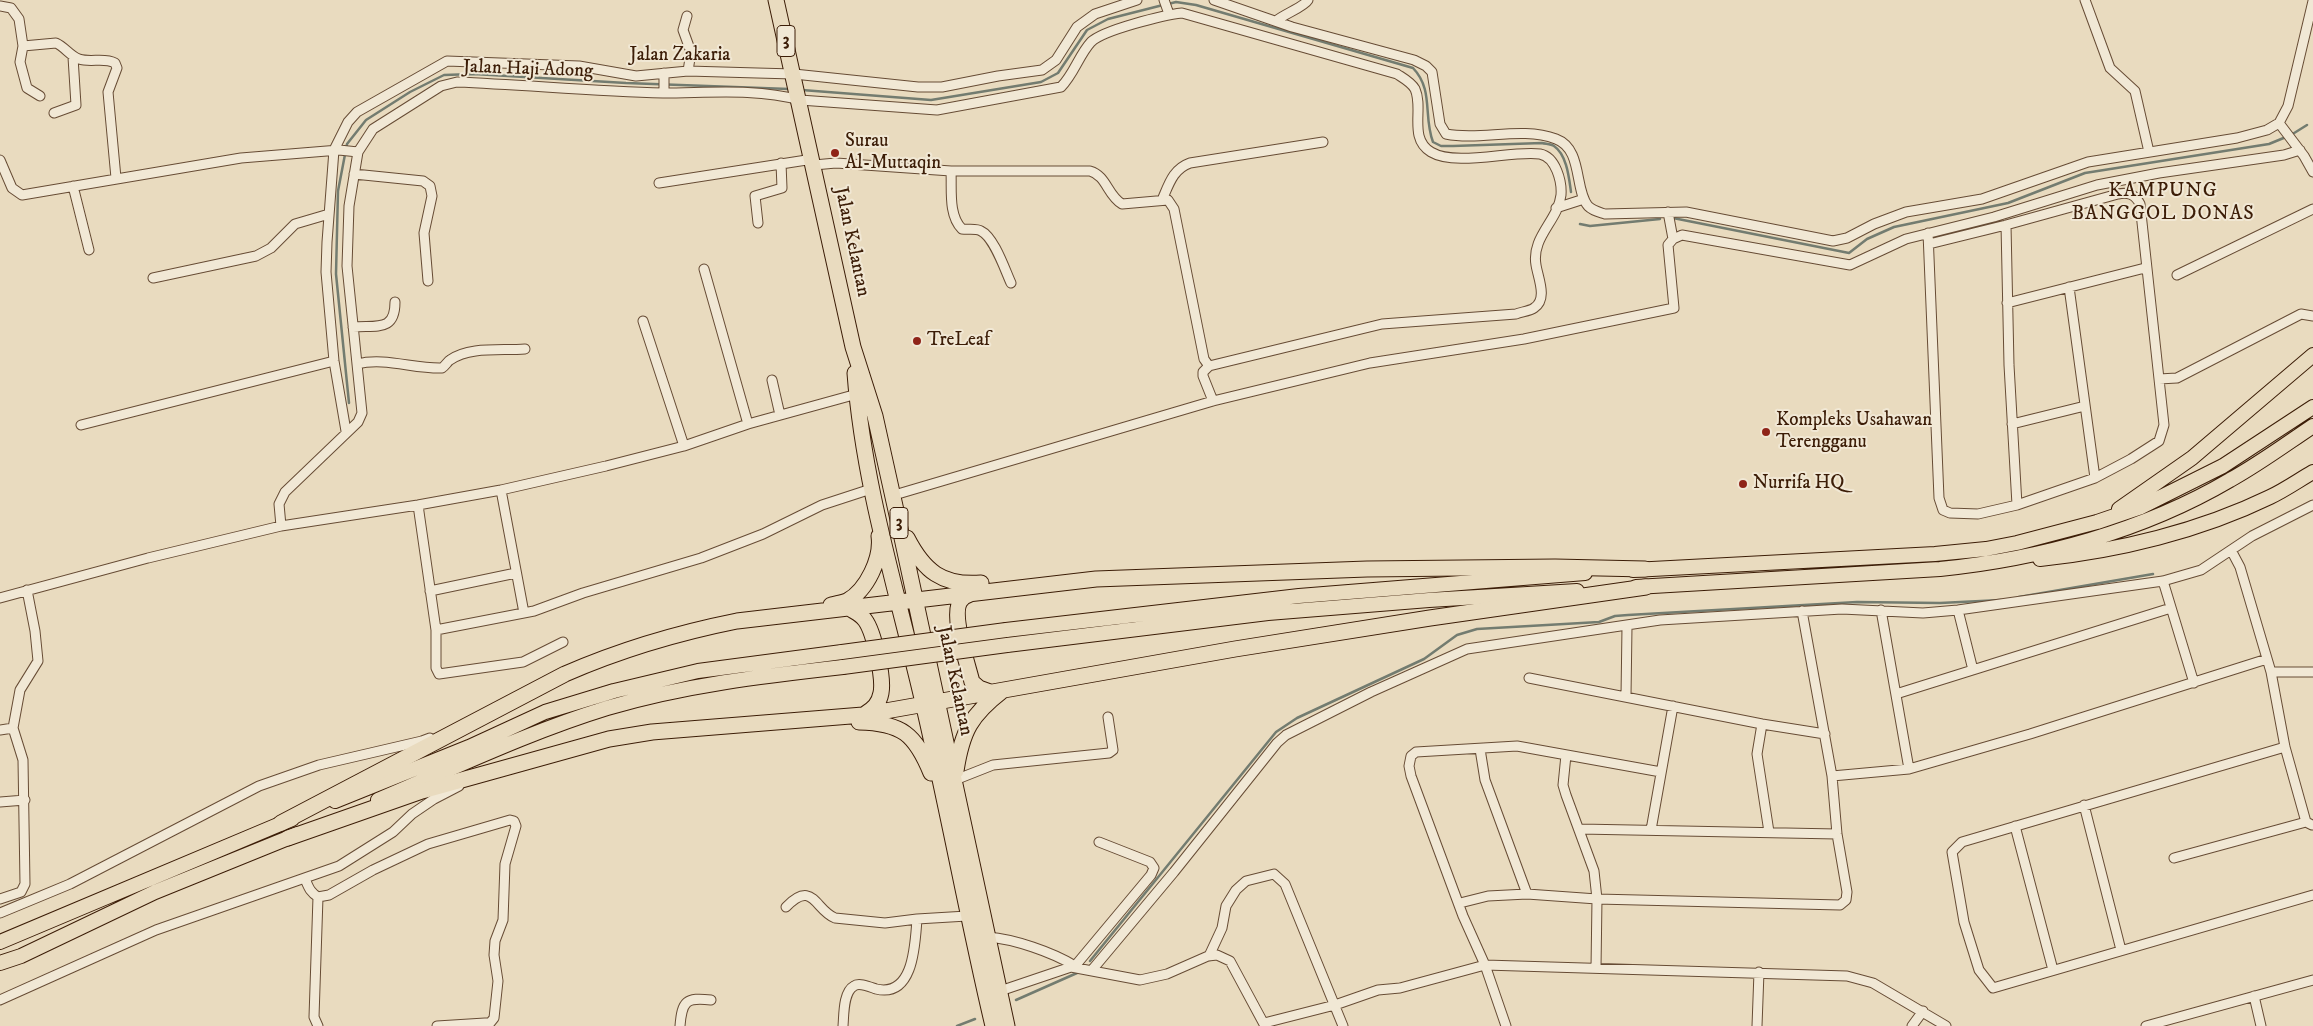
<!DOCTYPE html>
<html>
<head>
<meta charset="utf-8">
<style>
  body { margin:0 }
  canvas { display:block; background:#e9dbbf }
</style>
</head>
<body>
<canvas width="2313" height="1026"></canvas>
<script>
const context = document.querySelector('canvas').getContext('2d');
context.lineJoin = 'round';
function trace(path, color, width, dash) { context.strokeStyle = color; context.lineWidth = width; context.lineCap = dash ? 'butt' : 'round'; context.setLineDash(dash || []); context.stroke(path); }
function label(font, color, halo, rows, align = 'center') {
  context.font = font + ' "IM FELL DW Pica",serif'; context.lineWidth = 4; context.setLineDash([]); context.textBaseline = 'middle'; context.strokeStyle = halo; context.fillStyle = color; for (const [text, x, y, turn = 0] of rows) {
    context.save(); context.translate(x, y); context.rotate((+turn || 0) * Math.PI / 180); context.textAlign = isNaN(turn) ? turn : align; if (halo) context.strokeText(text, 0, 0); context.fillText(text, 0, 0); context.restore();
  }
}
trace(new Path2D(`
  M 1168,4 L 1176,2 L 1196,5 L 1413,68 C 1434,90 1423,116 1433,142 L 1441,146 L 1453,146 L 1542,143 C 1545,144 1551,144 1554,146 C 1567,155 1569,178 1571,192
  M 802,90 L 931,100 L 1041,82 L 1058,73 L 1087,30 L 1108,19 L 1163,5
  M 2291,135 L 2307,125
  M 1673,218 L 1849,253 L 1867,239 L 1894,227 L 2008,203 L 2085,173 L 2269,144 L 2286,137
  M 1580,224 L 1590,226 L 1660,219
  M 349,403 L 336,274 L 338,191 L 347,144 L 366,120 L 410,92 L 444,75 L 474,74 L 626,83 L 789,89
  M 2019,597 L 2153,574
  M 1090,961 L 1276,732 L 1297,718 L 1424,659 L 1457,635 L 1477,629 L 1599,622 L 1615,616 L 1628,615 L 1857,602 L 1940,603 L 2001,600
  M 1016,1000 L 1077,973
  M 957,1026 L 975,1019`), '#737c70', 2.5);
const street = new Path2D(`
  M 1164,0 L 1169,14
  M 1214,0 L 1292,27 L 1414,60 L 1426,66 L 1432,72 L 1440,124 L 1446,134 C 1481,141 1521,126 1556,139 C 1583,149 1574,189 1588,206 C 1593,211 1599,212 1605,214 L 1686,212 L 1833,241 L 1847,238 L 1874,224 L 1906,212 L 1982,199 L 2088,162 L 2237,138 L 2267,130 L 2279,123 L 2288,106 L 2313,1
  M 2085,0 L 2110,68 L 2135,91 L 2149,152
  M 0,6 L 11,8 L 19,19 L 23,46 L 20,62 L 27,88 L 40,96
  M 687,16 L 683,30 L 691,52 L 688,71
  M 1276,21 C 1284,14 1304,7 1308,0
  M 23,46 L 56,43 C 65,47 70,56 79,59 C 91,63 104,57 115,63 L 117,68 L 108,92 L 116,178
  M 664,93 L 664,73
  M 54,113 L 76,105 L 73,57
  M 2279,123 L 2304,156 L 2313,172
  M 0,160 L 12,188 L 22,195 L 241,158 L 339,150 L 358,152
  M 814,165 L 836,163 L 951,171 L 1090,171 C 1107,176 1107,195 1122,204 L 1168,200 L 1174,209 L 1204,359 L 1209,366
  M 951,171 C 952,189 948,215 962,229 C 968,230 976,228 981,231 C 994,237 1005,270 1011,283
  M 354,174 L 423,181 L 430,186 L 432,196 L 424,233 L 428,281
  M 659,183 L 813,159
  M 73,186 L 89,250
  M 1162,200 C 1169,184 1173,169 1190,163 L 1323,142
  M 1556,208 L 1584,199
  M 1668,212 L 1673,239
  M 758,223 L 755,196 L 782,188 L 781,163
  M 2006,225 L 2009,365 L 2017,505
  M 1928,233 L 1939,498 L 1943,510 L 1950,513 L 1978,514 L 2017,505 L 2095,478 L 2131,459 L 2159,441 L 2164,425 L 2140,204 C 2135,194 2128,192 2118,194 L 2006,225 L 1929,244
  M 704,269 L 748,424
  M 2177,275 L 2313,209
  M 153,278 L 256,256 L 271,248 L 295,224 L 329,214
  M 2069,287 L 2095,478
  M 2007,303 L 2145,268
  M 643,321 L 684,446
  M 353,327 C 377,325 395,332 395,302
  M 357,364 C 385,357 414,369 442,368 C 445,366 448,361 450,360 C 470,346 501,351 525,349
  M 2159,379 L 2177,378 L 2301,314 L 2313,316
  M 772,380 L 780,415
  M 2012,424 L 2085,406
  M 81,425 L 334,361
  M 346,431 L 334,361 L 326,272 L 327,242 L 334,150 L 348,122 L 357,112 L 447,61 L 579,66 L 636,76 L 688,71 L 757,73 L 794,74 L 918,87 L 942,87 L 998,76 L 1042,70 L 1056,60 L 1077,27 L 1095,14 L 1137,0
  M 501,490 L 524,613
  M 891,496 L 1213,401 L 1370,363 L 1524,339 L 1674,308 L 1668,245 L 1673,239 L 1682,235 L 1850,265 L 1906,239 L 1994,217 L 2097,185 L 2159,173 L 2284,155 L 2300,150
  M 418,505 L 436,630 L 436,668 L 439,674 L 523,662 L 563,642
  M 281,526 L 279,504 L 285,492 L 358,422 L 362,413 L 347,266 L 349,206 L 358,152 L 373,129 L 441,86 L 457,82 C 526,85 594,91 663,93 C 709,93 755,88 800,100 L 937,110 L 1061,87 C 1074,74 1079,55 1091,42 C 1103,30 1164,15 1182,13 L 1397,74 C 1403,78 1411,82 1415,89 C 1424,109 1408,138 1431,152 C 1456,167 1512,150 1540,154 C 1556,157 1562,182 1561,195 C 1558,221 1531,237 1536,265 C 1538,278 1548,299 1534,308 C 1530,311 1521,312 1516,314 L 1382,324 L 1209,366 L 1203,372 L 1203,376 L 1213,401
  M 2231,550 L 2240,567 L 2271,672 L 2285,747 L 2306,822
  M 2163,581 L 2194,683
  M 430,591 L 516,573
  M 0,598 L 148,558 L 281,526 L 418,505 L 501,490 L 606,466 L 684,446 L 748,424 L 857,394
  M 1881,610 L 1909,769
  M 1958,610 L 1973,670
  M 436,630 L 534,611 L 583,593 L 701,558 L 763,534 L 822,505 L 871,489
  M 2271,672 L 2313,672
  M 1529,678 L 1762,724 L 1825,734
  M 1896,694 L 2171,608
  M 1626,696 L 1627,627
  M 1762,724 L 1757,754 L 1769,832
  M 0,730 L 13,728
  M 2285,747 L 1962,842 L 1952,852 L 1964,922 L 1979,970 L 1993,988 L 2313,895
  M 1480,749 L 1485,780 L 1527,894
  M 1566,755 L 1563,785 L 1566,795 L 1594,871 L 1597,899 L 1596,968
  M 1832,776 L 1909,769 L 2030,734 L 2267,659
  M 955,780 L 993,765 L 1109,753 L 1113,750 L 1108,717
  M 0,802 L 25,800
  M 2084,805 L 2121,950
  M 2015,826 L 2053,970
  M 1580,829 L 1837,834
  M 1651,830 L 1673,706
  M 2174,858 L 2306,822 L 2312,825
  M 305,879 C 309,888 310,892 318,897 L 329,895 L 373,870 L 428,844 L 510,820 L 514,821 L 516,826 L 505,864 L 503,920 L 495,941 L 494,955 L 498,981 L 494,1018 L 490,1023 L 485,1023 L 437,1026
  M 0,899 L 21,892 L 25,884 L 23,760 L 13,728 L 20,690 L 38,661 L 35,631 L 27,590
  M 1460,903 L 1488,896 L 1527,894 L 1597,899 L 1840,905 L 1846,900 L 1847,892 L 1837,834 L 1832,776 L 1802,611
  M 786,907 C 813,879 815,910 835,918 L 885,923 L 917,919
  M 0,913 L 70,884 L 259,786 L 319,765 L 422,741 L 430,738
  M 988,937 C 1014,939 1052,952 1075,966 L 1151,875 L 1154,868 L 1150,862 L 1099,842
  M 1209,956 L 1222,928 L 1226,906 L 1236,890 L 1246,881 L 1274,874 L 1285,884 L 1343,1026
  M 1092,970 L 1174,872 L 1277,743 L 1286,735 L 1371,692 L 1467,649 L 1660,620 L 1842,609 L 1923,613 L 1958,610 L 2163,581 L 2201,570 L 2252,536 L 2313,505
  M 1000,991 L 1071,967 L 1140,980 L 1167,974 L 1208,956 L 1217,955 L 1230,961 L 1265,1026
  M 2254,996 L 2261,1026
  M 0,1000 L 156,930 L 339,866 L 393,832 L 412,814 L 434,799 L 459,786
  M 1264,1023 L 1335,1005 L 1378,990 L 1400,988 L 1485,965 L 1847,976 L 1873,983 L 1946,1026
  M 318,1026 L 314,1017 L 318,897
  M 680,1026 C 682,1001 686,997 711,1000
  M 843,1026 C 844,1015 843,992 854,986 C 859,982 870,987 876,989 C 914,998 915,944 917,919 L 967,916
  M 1506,1026 L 1485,965 L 1463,916 L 1411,776 L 1409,766 L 1411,756 L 1416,752 L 1517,746 L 1661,772
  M 1757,1026 L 1759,972
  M 1912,1026 L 1923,1011
  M 2146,1026 L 2313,980`);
const primary = new Path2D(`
  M 2119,509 L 2192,458 L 2313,355
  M 2040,559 C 2118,551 2200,531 2270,497 C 2285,490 2299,480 2313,472
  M 1633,570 L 1935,554 L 1986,549 L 2017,543 L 2097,522 L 2141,507 L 2223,466 L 2313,407
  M 1636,587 L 1940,569 C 2040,559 2143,531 2230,480 C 2259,464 2286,444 2313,426
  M 1006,630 L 1299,596 L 1585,573
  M 1007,645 L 1268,613 L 1429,600 L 1577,591
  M 378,800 C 454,768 529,732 607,708 C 685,685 763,676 843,667
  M 335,801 L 469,747 L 545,712 L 614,691 L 698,671 L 842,652
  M 0,942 L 292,819
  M 0,963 L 21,956 L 155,892 L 298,834`);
const highway = new Path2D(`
  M 776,0 L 853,347 L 875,416 L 899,524 L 1007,1026
  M 855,373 C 863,482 896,588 921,694 C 947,804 967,916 993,1026
  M 907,538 C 924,571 942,586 981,583
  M 972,593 C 969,595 964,596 962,599 C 949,611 968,665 972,682 L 979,688 L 990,692
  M 831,605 C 836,604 842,603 847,601 C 867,590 882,558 879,536
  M 849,608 C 855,612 861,614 865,620 C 874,632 884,678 881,693 C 879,704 873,709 865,714
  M 859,722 C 902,723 915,734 931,773
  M 956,771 C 962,731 971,715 1002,691
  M 281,823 L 565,674 C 620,650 677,633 737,621 L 1096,579 L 1367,569 L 1555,567 L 1645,569
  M 288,838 L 422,791 L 609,739 L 652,732 L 863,715 L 1235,649 L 1430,618 L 1646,587`);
trace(street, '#674c35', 11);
trace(primary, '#3c1d07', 16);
trace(highway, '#3c1d07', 17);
trace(street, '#f1e8d5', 9);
trace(primary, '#e9dbbf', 14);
trace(highway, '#e9dbbf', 15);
const primaryBridge = new Path2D(`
  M 842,652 L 1006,630
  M 843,667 L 1007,645`);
trace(primaryBridge, '#3c1d07', 16, []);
trace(primaryBridge, '#e9dbbf', 14);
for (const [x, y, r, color] of [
  [835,153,5,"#8f2418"],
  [917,341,5,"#8f2418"],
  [1766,432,5,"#8f2418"],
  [1743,484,5,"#8f2418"]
]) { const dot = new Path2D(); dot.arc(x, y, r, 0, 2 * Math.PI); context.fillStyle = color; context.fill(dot); trace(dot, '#f1e8d5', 2); }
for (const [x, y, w] of [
  [786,41,18],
  [899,523,18]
]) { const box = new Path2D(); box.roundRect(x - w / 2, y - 15.5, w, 31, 4); context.fillStyle = '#f1e8d5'; context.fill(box); trace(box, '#3c1d07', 1); }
label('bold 18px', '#3c1d07', null, [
  ["3",786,41],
  ["3",899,523]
]);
label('19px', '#3c1d07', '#f1e8d5', [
  ["Jalan Zakaria",680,56],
  ["Jalan Haji Adong",528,70,2],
  ["Jalan Kelantan",851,242,78],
  ["Jalan Kelantan",954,681,78]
]);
label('19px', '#3c1d07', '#f1e8d5', [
  ["Surau",845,142],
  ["Al-Muttaqin",845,164],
  ["TreLeaf",927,341],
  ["Kompleks Usahawan",1776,421],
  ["Terengganu",1776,443],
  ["Nurrifa HQ",1753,484]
], 'left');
context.letterSpacing = '1px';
label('20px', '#3c1d07', '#f1e8d5', [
  ["KAMPUNG",2163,192],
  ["BANGGOL DONAS",2163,215]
]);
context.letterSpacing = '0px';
</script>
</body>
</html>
